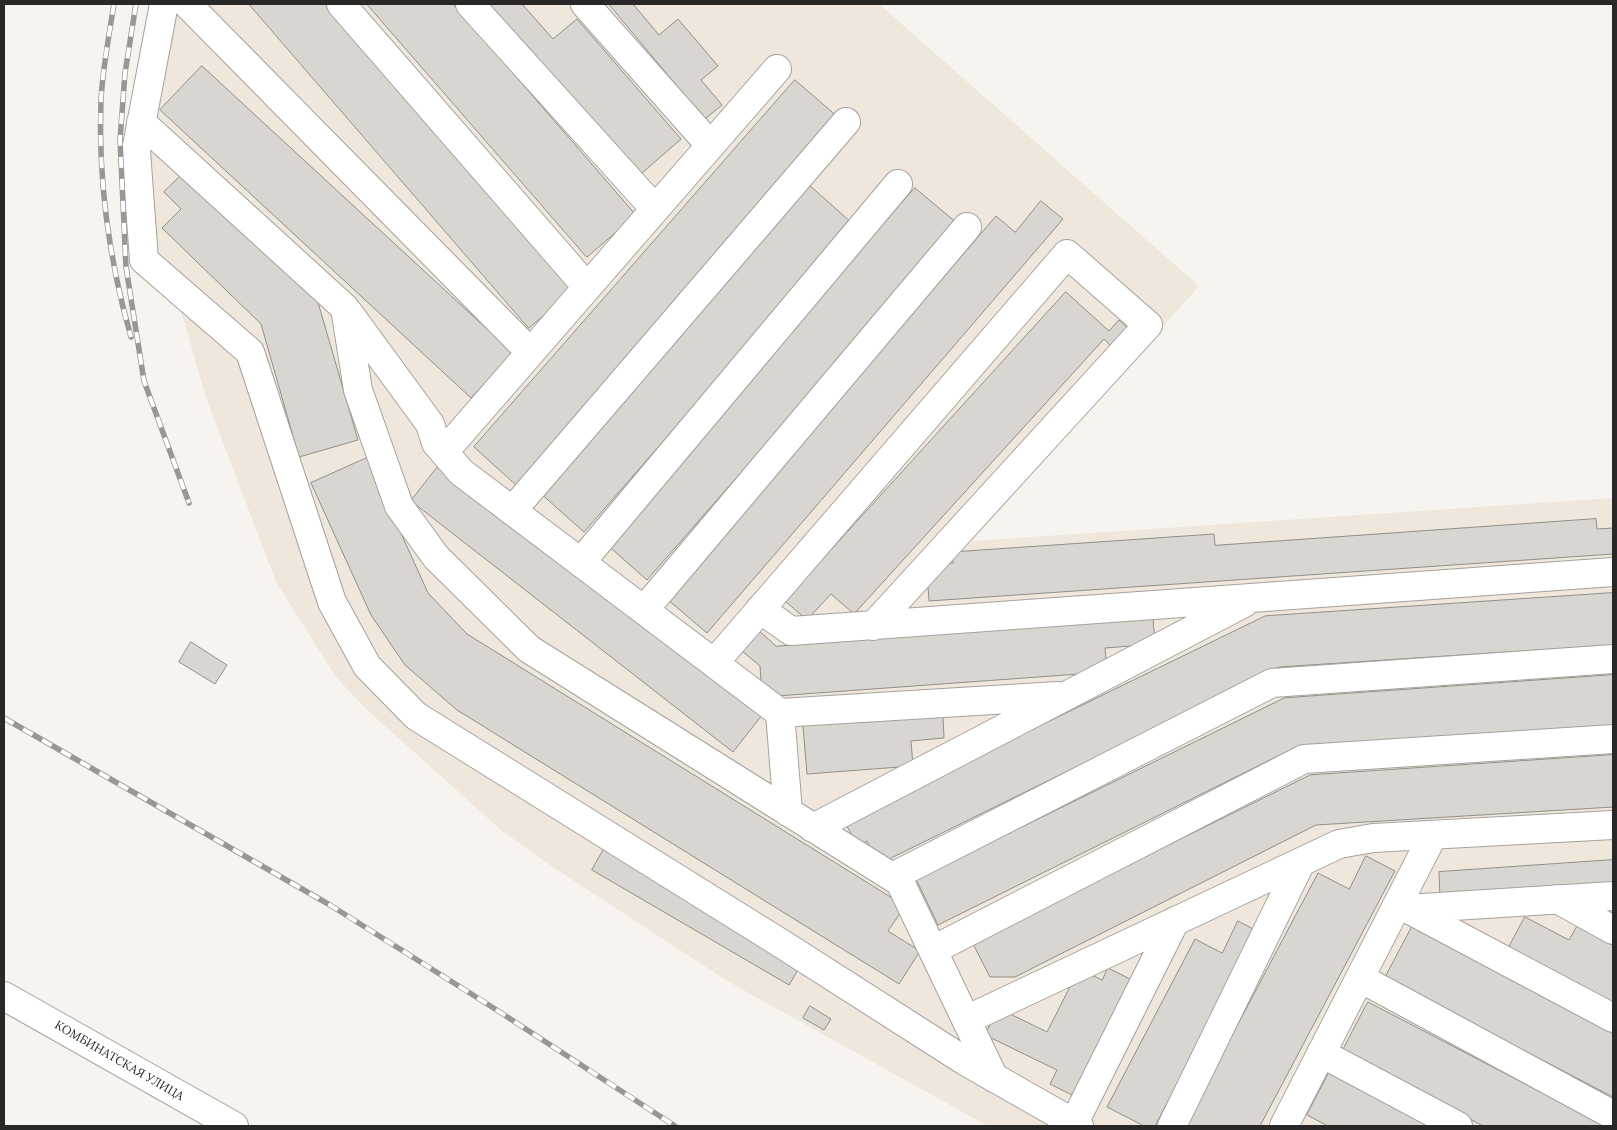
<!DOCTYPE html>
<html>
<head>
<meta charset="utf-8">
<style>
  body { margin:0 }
  #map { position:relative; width:1617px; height:1130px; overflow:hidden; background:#f7f3ef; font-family:Lora,serif }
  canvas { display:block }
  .frame { position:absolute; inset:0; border:5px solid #292826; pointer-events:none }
</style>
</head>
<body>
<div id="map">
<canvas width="1617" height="1130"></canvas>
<div class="frame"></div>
</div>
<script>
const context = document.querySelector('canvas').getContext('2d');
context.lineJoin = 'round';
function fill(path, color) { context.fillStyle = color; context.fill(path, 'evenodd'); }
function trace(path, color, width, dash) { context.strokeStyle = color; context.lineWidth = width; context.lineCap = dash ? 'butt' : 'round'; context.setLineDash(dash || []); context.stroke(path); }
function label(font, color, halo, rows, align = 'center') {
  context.font = font + ' Lora,serif'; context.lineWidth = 4; context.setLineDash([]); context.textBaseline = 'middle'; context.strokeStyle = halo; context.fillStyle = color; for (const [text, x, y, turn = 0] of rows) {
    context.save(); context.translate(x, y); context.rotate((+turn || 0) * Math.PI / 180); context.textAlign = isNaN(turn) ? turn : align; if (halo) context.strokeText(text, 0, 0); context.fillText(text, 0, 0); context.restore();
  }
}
fill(new Path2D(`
  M 153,4 L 879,4 L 1199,286 L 972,541 L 1613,498 L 1613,1126 L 988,1126 L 729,982 L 554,868 L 501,830 L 366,709 L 336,677 L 276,582 L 205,395 L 178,300 L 137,263 Z`), '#f0e7dc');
const building = new Path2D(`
  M 249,4 L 326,4 L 574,289 L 529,328 Z
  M 367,4 L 453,4 L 636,215 L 587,257 Z
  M 482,4 L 522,4 L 553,39 L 577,19 L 681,139 L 634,180 Z
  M 609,4 L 633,4 L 659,35 L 678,19 L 718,66 L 701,80 L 722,105 L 705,119 Z
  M 202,66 L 513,353 L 471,398 L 160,110 Z
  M 795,80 L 839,118 L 517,486 L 474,447 Z
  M 186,171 L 317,299 L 358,440 L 299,457 L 261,324 L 162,228 L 181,209 L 164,192 Z
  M 808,184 L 853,224 L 584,532 L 539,492 Z
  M 915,188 L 958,224 L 647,580 L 605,543 Z
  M 1041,201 L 1063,219 L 707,633 L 667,599 L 996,216 L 1015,232 Z
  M 1066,292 L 1109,331 L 1119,320 L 1128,328 L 1111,346 L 1104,339 L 854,614 L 831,594 L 807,620 L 785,601 Z
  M 367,458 L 428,593 L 467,634 L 905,906 L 888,931 L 920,951 L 899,984 L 457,710 L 405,665 L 371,615 L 311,483 Z
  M 440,464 L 762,715 L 733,752 L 411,501 Z
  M 1596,519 L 1597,529 L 1613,528 L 1613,554 L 929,601 L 927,574 L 939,564 L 953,563 L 952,552 L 1214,534 L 1215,545 Z
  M 1613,593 L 1613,645 L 1279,667 L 879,864 L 867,841 L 858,846 L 844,821 L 1265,616 Z
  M 1153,618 L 1155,644 L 1105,648 L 1107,672 L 762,697 L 760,666 L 742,651 L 759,631 L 776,646 Z
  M 191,642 L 227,665 L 215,684 L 179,662 Z
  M 1613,675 L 1613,725 L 1296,747 L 938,925 L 916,879 L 1284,698 Z
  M 943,715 L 944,738 L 911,741 L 913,766 L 807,774 L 803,726 Z
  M 1613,755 L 1613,807 L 1316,825 L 1015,977 L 990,977 L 972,942 L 1310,775 Z
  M 604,849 L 801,965 L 789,985 L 592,870 Z
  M 1366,856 L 1395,871 L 1260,1126 L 1184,1126 L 1318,873 L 1349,889 Z
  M 1613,860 L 1613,886 L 1440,899 L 1439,872 Z
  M 1525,917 L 1569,940 L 1577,926 L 1613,945 L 1613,1006 L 1507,951 Z
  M 1238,921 L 1257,931 L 1155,1126 L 1144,1126 L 1107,1107 L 1195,939 L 1222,953 Z
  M 1413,925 L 1613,1030 L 1613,1097 L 1385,978 Z
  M 1108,968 L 1132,980 L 1074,1096 L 1050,1084 L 1057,1070 L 985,1035 L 998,1008 L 1047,1032 L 1079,969 L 1102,980 Z
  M 1368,1002 L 1606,1126 L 1483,1126 L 1342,1052 Z
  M 810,1006 L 831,1019 L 824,1030 L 803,1018 Z
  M 1329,1073 L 1431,1126 L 1328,1126 L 1307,1115 Z`);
fill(building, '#d9d6d1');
trace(building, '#918f8a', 1);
const minor = new Path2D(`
  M 164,4 L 136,151 L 144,260 L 250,352 L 332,602 L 367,666 L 416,716 L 782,944 L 965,1061 L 1079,1126
  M 187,4 L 530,352
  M 341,4 L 587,287
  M 470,4 L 655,209
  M 585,4 L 710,145
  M 141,122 L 345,308 L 358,390 L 399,506 L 436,557 L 529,649 L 900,882 L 994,1078
  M 348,312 L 430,424 L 436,443 L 461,472 L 780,713 L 788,812
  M 444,452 L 777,69
  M 512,511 L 846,122
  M 581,562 L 898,184
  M 760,609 L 791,631 L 1613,572
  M 644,610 L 967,227
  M 714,663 L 1067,254 L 1148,325 L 873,626
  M 780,713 L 1058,696
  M 813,828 L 1244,603
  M 892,877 L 1272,683 L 1613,659
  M 1557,899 L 1613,930
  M 1406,909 L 1613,896
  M 1408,909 L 1613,1018
  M 933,950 L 1304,759 L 1613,739
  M 1360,978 L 1613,1115
  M 966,1020 L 1339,844 L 1373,838 L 1613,825
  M 1321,1053 L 1458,1126
  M 1074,1123 L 1175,921
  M 1172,1126 L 1301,862
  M 1284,1126 L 1433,835`);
const major = new Path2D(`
  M 4,996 L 234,1126`);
trace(minor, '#a5a19d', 30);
trace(major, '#a5a19d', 30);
trace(minor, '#fff', 28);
trace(major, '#fff', 28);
const rail = new Path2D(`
  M 114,4 C 109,35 103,67 101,99 C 98,179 109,260 131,337
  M 136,4 L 125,73 L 120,140 L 126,267 L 144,381 L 189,503
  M 4,718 L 330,905 L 492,1007 L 675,1126`);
trace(rail, '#999794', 5.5);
trace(rail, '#fff', 4, [11]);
label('12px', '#292826', '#fff', [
  ["КОМБИНАТСКАЯ УЛИЦА",119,1061,30]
]);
</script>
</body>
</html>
